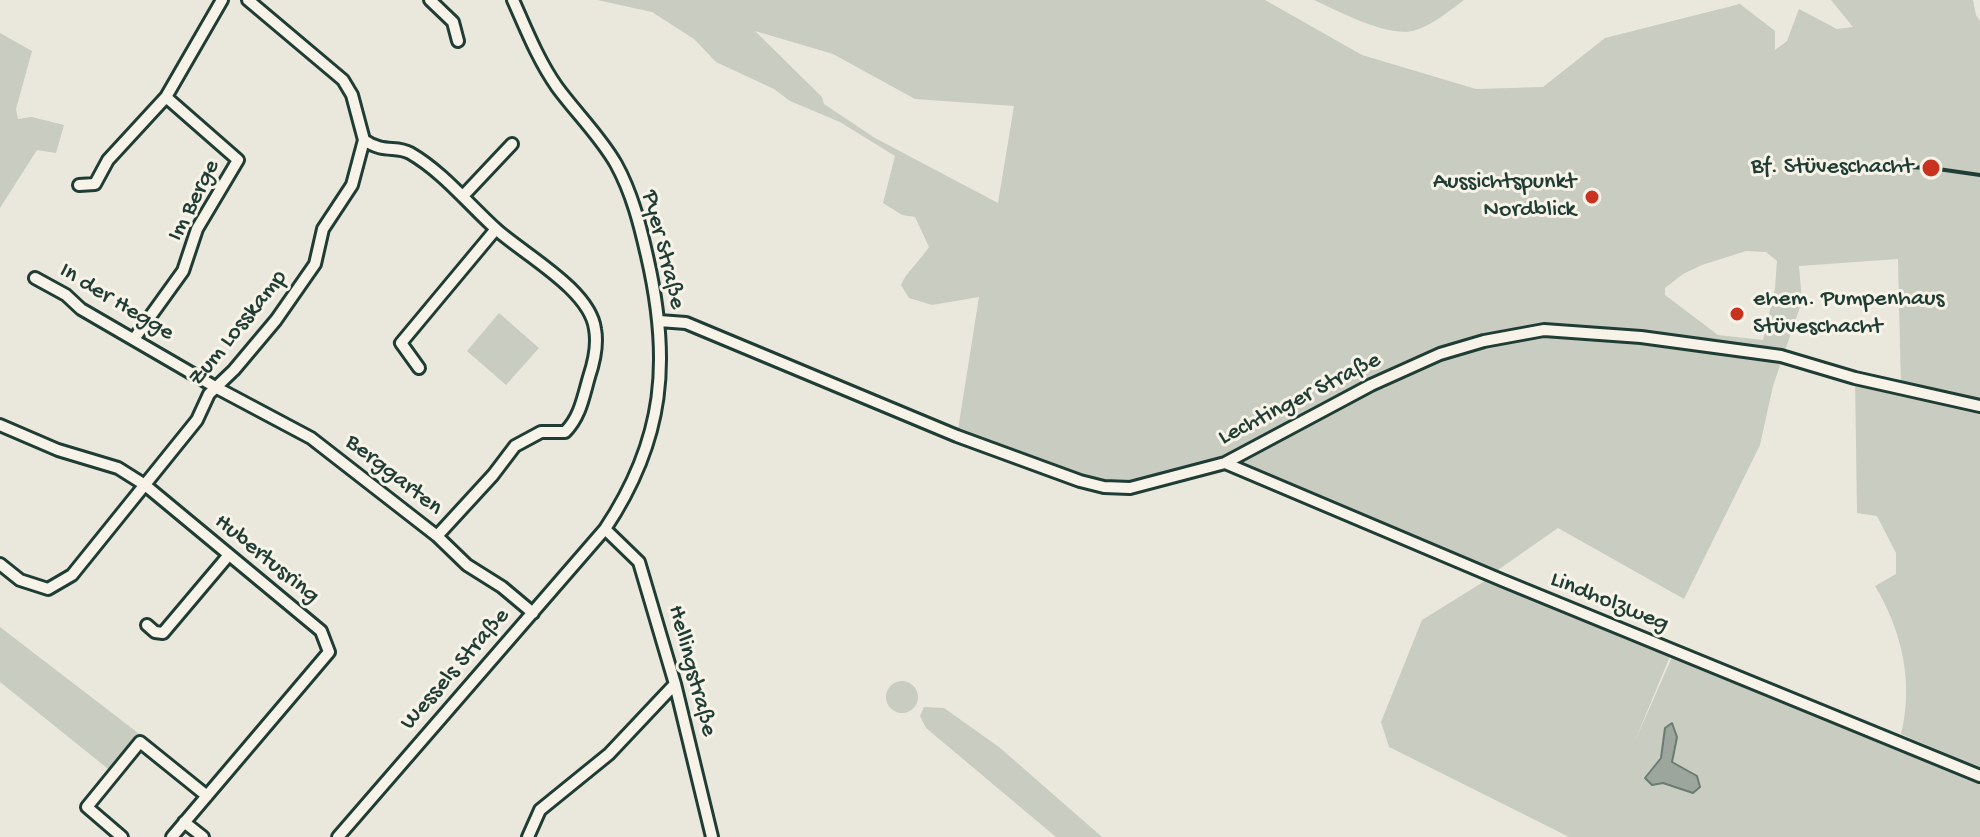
<!DOCTYPE html>
<html>
<head>
<meta charset="utf-8">
<style>
  body { margin:0 }
  canvas { display:block; background:#eae8dd }
</style>
</head>
<body>
<canvas width="1980" height="837"></canvas>
<script>
const context = document.querySelector('canvas').getContext('2d');
context.lineJoin = 'round';
function fill(path, color) { context.fillStyle = color; context.fill(path, 'evenodd'); }
function trace(path, color, width, dash) { context.strokeStyle = color; context.lineWidth = width; context.lineCap = dash ? 'butt' : 'round'; context.setLineDash(dash || []); context.stroke(path); }
function label(font, color, halo, rows, align = 'center') {
  context.font = font + ' "Gochi Hand",sans-serif'; context.lineWidth = 6; context.setLineDash([]); context.textBaseline = 'middle'; context.strokeStyle = halo; context.fillStyle = color; for (const [text, x, y, turn = 0] of rows) {
    context.save(); context.translate(x, y); context.rotate((+turn || 0) * Math.PI / 180); context.textAlign = isNaN(turn) ? turn : align; if (halo) context.strokeText(text, 0, 0); context.fillText(text, 0, 0); context.restore();
  }
}
fill(new Path2D(`
  M 597,0 L 1265,0 L 1362,55 L 1476,89 L 1543,87 L 1605,38 L 1740,4 L 1775,31 L 1775,50 L 1787,41 L 1799,9 L 1837,29 L 1853,27 L 1831,0 L 1973,0 L 1976,15 L 1980,21 L 1980,768 L 1901,734 C 1914,683 1902,631 1875,586 L 1896,574 L 1896,553 L 1877,516 L 1857,513 L 1855,378 L 1901,387 L 1898,259 L 1799,266 L 1802,301 L 1773,386 L 1760,445 L 1684,599 L 1558,528 L 1495,572 L 1225,463 L 1162,481 L 1104,487 L 957,436 L 979,297 L 932,305 L 909,298 L 901,285 C 906,272 920,261 929,247 L 915,217 L 902,215 L 883,203 L 895,156 L 840,122 L 790,101 L 774,89 L 716,62 L 694,39 L 652,12 ZM 755,31 L 833,54 L 915,99 L 1014,106 L 998,203 L 875,138 L 824,104 L 822,97 ZM 1746,251 L 1766,252 L 1777,261 L 1775,288 L 1763,340 L 1718,335 L 1665,295 L 1665,288 L 1683,274 L 1702,265 Z
  M 1314,0 L 1464,0 C 1449,11 1434,24 1416,30 C 1390,39 1338,11 1314,0 Z
  M 0,33 L 32,51 L 16,109 L 18,119 L 32,117 L 64,125 L 56,153 L 37,150 L 0,208 Z
  M 499,313 L 539,348 L 506,385 L 467,351 Z
  M 1488,579 L 1671,654 L 1634,743 L 1673,655 L 1980,782 L 1980,837 L 1569,837 L 1389,747 L 1381,722 L 1422,620 Z
  M 0,627 L 142,736 L 112,772 L 0,682 Z
  M886 697a16 16 0 1 1 32 0a16 16 0 1 1-32 0Z
  M 924,707 L 944,708 L 999,747 L 1102,837 L 1056,837 L 926,728 L 920,716 Z`), '#c8ccc1');
const water = new Path2D(`
  M 1672,723 L 1677,737 L 1672,762 L 1697,776 L 1700,787 L 1693,793 L 1663,783 L 1652,785 L 1645,778 L 1661,758 L 1665,728 Z`);
fill(water, '#9ca69c');
trace(water, '#6a7c72', 2);
const street = new Path2D(`
  M 430,0 L 453,22 L 458,41
  M 364,140 C 384,154 396,145 410,153 C 443,172 469,205 497,230 C 525,255 590,290 595,329 C 598,345 594,362 589,377 C 583,398 580,417 565,432 L 541,432 L 515,446 L 493,475 L 437,536
  M 79,185 L 95,184 L 108,160 L 166,97 L 222,0
  M 463,196 L 512,144
  M 35,278 L 66,295 L 81,309 L 217,388 L 311,438 L 437,536 L 467,565 L 502,587 L 533,613
  M 659,321 L 686,323 L 957,436 L 1080,481 L 1104,487 L 1130,488 L 1225,463 L 1371,385 L 1440,354 L 1484,341 L 1544,330 L 1641,337 L 1781,356 L 1855,378 L 1980,406
  M 134,339 L 183,271 L 197,229 L 238,160 L 166,97
  M 419,368 L 401,343 L 496,229
  M 0,425 L 58,450 L 118,468 L 145,485 L 321,631 L 329,652 L 172,837
  M 1225,463 L 1504,581 L 1980,776
  M 605,529 L 639,562 L 675,684 L 712,837
  M 0,564 L 20,580 L 48,589 L 72,575 L 197,420 L 209,394 L 234,370 L 276,320 L 315,264 L 323,229 L 352,185 L 364,140 L 352,95 L 343,80 L 248,0
  M 147,625 L 155,632 L 163,633 L 228,556
  M 184,822 L 203,837
  M 122,837 L 87,807 L 140,742 L 207,796
  M 338,837 L 605,529 C 665,439 671,360 647,256 C 640,225 632,193 616,164 C 600,136 576,113 557,87 C 538,60 526,29 513,0
  M 528,837 L 540,810 L 609,754 L 675,684`);
trace(street, '#1f3d34', 16);
trace(street, '#f7f3e8', 10);
trace(new Path2D(`
  M 1831,164 L 1931,168 L 1980,175`), '#1f3d34', 4);
for (const [x, y, r, color] of [
  [1931,168,10,"#c8321e"],
  [1592,197,8,"#c8321e"],
  [1737,314,8,"#c8321e"]
]) { const dot = new Path2D(); dot.arc(x, y, r, 0, 2 * Math.PI); context.fillStyle = color; context.fill(dot); trace(dot, '#f7f3e8', 3); }
label('24px', '#1f3d34', '#f7f3e8', [
  ["Bf. Stüveschacht",1913,168],
  ["Aussichtspunkt",1576,183],
  ["Nordblick",1576,211],
  ["ehem. Pumpenhaus",1753,300,"left"],
  ["Stüveschacht",1753,328,"left"]
], 'right');
label('24px', '#1f3d34', '#f7f3e8', [
  ["Im Berge",195,201,-63],
  ["Pyer Straße",662,250,76],
  ["In der Hegge",116,303,31],
  ["Zum Losskamp",239,329,-51],
  ["Lechtinger Straße",1300,400,-27],
  ["Berggarten",393,476,38],
  ["Hubertusring",266,560,39],
  ["Lindholzweg",1609,603,22],
  ["Wessels Straße",456,670,-49],
  ["Hellingstraße",691,671,75]
]);
</script>
</body>
</html>
